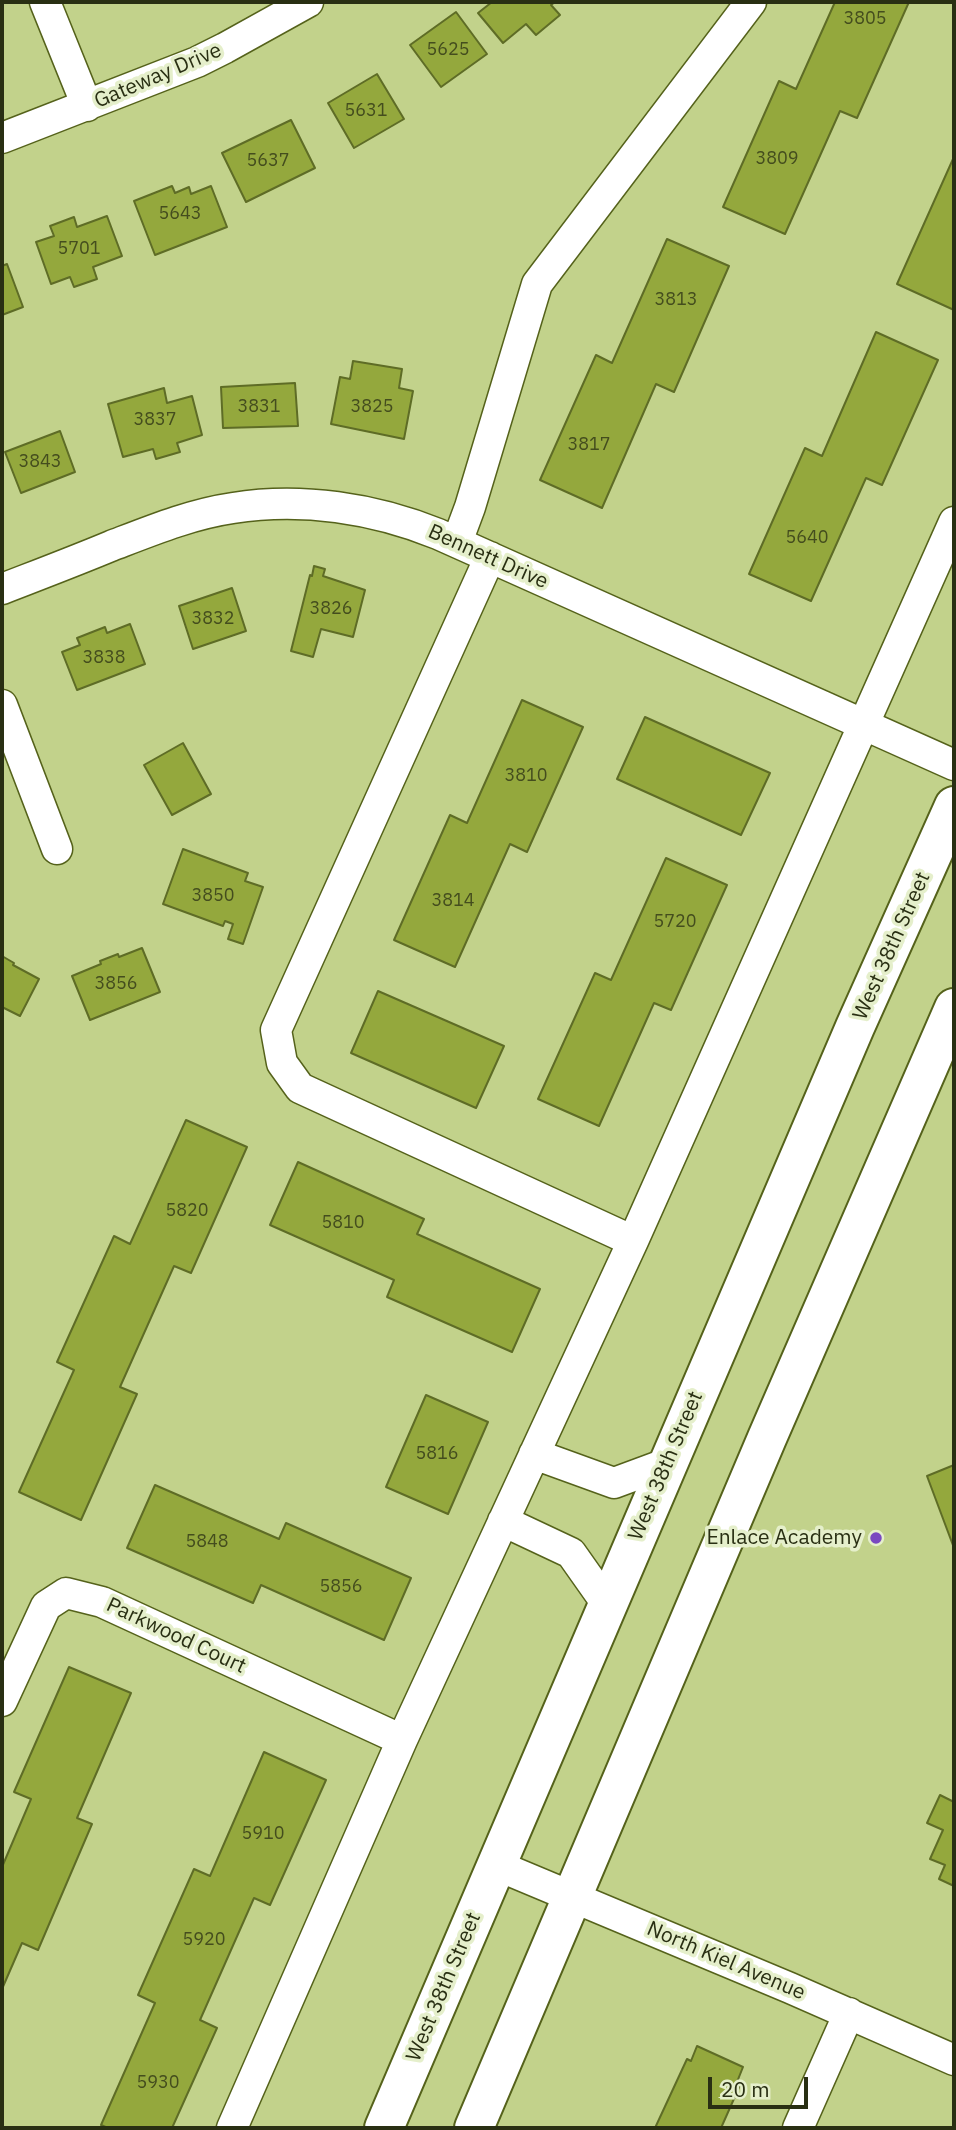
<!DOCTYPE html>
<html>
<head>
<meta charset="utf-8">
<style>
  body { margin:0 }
  #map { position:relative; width:956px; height:2130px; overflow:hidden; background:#c2d28b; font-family:"IBM Plex Sans",sans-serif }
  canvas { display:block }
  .frame { position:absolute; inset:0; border:4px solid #292f13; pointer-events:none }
  .scale { position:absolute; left:708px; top:2077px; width:100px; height:32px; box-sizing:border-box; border:4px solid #292f13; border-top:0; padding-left:9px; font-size:21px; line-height:24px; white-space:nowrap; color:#292f13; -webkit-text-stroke:5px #e5efcb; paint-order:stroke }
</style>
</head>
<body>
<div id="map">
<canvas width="956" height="2130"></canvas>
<div class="frame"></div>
<div class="scale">20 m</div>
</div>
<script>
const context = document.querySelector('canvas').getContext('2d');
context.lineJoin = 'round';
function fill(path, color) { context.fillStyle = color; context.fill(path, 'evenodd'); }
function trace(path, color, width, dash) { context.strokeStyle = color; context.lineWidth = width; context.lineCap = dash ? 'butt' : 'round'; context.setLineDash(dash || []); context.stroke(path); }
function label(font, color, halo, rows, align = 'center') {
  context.font = font + ' "IBM Plex Sans",sans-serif'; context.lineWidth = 7; context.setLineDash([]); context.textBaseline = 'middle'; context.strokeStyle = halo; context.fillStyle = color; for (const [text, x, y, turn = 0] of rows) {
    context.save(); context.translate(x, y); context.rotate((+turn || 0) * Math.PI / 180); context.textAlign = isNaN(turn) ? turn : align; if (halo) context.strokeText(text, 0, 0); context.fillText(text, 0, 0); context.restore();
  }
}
const building = new Path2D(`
  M 492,2 L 555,2 L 551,5 L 560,15 L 536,35 L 526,24 L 503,43 L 478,13 Z
  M 835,2 L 909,2 L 857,118 L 840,111 L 785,234 L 723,207 L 779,81 L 796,89 Z
  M 456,12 L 487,54 L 441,87 L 410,45 Z
  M 377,74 L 404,119 L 354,148 L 328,103 Z
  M 291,120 L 315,168 L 246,202 L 222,153 Z
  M 953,159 L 954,160 L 954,310 L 897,284 Z
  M 172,186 L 175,193 L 189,187 L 191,194 L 211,186 L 227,227 L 155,255 L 134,201 Z
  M 107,216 L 122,256 L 93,267 L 97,279 L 74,287 L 70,277 L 51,284 L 36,242 L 54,236 L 50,226 L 74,217 L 77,227 Z
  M 667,239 L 729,266 L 674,392 L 656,384 L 602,508 L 540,480 L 596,355 L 612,363 Z
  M 7,264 L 23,307 L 2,315 L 2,266 Z
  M 876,332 L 938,360 L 882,485 L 866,478 L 811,601 L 749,574 L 805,448 L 822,456 Z
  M 353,361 L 402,369 L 399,388 L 413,391 L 404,439 L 331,424 L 340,377 L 350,379 Z
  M 295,383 L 298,426 L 223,428 L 221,387 Z
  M 164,388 L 167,403 L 192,396 L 202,435 L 177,443 L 180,452 L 156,459 L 153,449 L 123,457 L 108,404 Z
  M 60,431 L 75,472 L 21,493 L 5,452 Z
  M 314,566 L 325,569 L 323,576 L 365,590 L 353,637 L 321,629 L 313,657 L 291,651 L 310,575 L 312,576 Z
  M 232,588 L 246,631 L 193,649 L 179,606 Z
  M 130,624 L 145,664 L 77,690 L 62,652 L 80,645 L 77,638 L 105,627 L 107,633 Z
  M 522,700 L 583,727 L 527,852 L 510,844 L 455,967 L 394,940 L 450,815 L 467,823 Z
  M 645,717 L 770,773 L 741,835 L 617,779 Z
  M 183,743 L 211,794 L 172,815 L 144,765 Z
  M 183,849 L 248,873 L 245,881 L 263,887 L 243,944 L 228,939 L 233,924 L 225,921 L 223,926 L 163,904 Z
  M 666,858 L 727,885 L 671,1010 L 654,1003 L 599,1126 L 538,1099 L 595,973 L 611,980 Z
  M 142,948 L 160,992 L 90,1020 L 72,976 L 101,964 L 100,961 L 118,954 L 119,957 Z
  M 2,956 L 14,963 L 13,965 L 39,979 L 20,1016 L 2,1007 Z
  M 378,991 L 504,1046 L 476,1108 L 351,1053 Z
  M 186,1120 L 247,1147 L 191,1273 L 174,1266 L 120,1387 L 137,1394 L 81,1520 L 19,1492 L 74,1370 L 57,1362 L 114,1236 L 130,1244 Z
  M 298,1162 L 424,1219 L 417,1234 L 540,1289 L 512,1352 L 387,1297 L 394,1280 L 270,1225 Z
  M 426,1395 L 488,1422 L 448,1514 L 386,1487 Z
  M 954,1465 L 954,1548 L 927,1476 Z
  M 155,1485 L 279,1539 L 286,1523 L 411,1578 L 384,1640 L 261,1585 L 253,1603 L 127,1548 Z
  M 69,1667 L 131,1693 L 77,1818 L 92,1824 L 38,1950 L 22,1943 L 2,1989 L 2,1867 L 31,1799 L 14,1792 Z
  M 264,1752 L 326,1780 L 270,1905 L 254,1898 L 200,2020 L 217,2028 L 172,2128 L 108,2128 L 101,2125 L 155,2003 L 138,1995 L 194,1869 L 210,1876 Z
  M 940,1795 L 954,1802 L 954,1886 L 939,1879 L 945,1865 L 930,1859 L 943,1830 L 927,1823 Z
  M 697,2046 L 743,2067 L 737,2082 L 741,2083 L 721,2128 L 655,2128 L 687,2059 L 691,2061 Z`);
fill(building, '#94a83d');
trace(building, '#5e6c26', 2);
const street = new Path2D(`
  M 45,2 L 87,106
  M 2,138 L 197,62 L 225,48 L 308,2
  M 457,542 L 470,507 L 537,284 L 751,2
  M 490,557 L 276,1030 L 282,1063 L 300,1088 L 633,1241
  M 2,589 C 38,575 75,561 111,546 C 150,531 191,514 233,508 C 301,497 374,508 438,534 L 954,765
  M 2,705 L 57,849
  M 534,1454 L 614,1483 L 668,1463
  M 503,1521 L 571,1553 L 607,1604
  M 2,1701 L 46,1606 L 66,1593 L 102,1602 L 402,1740
  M 496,1865 L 790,1988 L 954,2060
  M 232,2128 L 402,1740 L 633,1241 L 954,522
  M 798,2128 L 849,2013`);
const primary = new Path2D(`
  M 384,2128 L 855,1027 L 954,806
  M 474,2128 L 767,1438 L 954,1008`);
trace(street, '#55621b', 33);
trace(primary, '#55621b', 42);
trace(street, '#fff', 30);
trace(primary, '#fff', 38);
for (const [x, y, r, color] of [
  [876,1538,7,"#7a48c0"]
]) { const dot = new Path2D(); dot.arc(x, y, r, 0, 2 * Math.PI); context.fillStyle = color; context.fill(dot); trace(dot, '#e5efcb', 2.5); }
label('18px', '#444d1e', null, [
  ["3805",865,19],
  ["5625",448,50],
  ["5631",366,111],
  ["3809",777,159],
  ["5637",268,161],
  ["5643",180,214],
  ["5701",79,249],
  ["3813",676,300],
  ["3831",259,407],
  ["3825",372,407],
  ["3837",155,420],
  ["3817",589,445],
  ["3843",40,462],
  ["5640",807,538],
  ["3826",331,609],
  ["3832",213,619],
  ["3838",104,658],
  ["3810",526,776],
  ["3850",213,896],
  ["3814",453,901],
  ["5720",675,922],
  ["3856",116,984],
  ["5820",187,1211],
  ["5810",343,1223],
  ["5816",437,1454],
  ["5848",207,1542],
  ["5856",341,1587],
  ["5910",263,1834],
  ["5920",204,1940],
  ["5930",158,2083]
]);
label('21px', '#292f13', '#e5efcb', [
  ["Gateway Drive",158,76,-23],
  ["Bennett Drive",488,557,24],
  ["West 38th Street",892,946,-66],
  ["West 38th Street",666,1466,-67],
  ["Parkwood Court",176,1636,25],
  ["North Kiel Avenue",726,1961,23],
  ["West 38th Street",444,1987,-67]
]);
label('21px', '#292f13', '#e5efcb', [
  ["Enlace Academy",862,1538]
], 'right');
</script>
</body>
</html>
